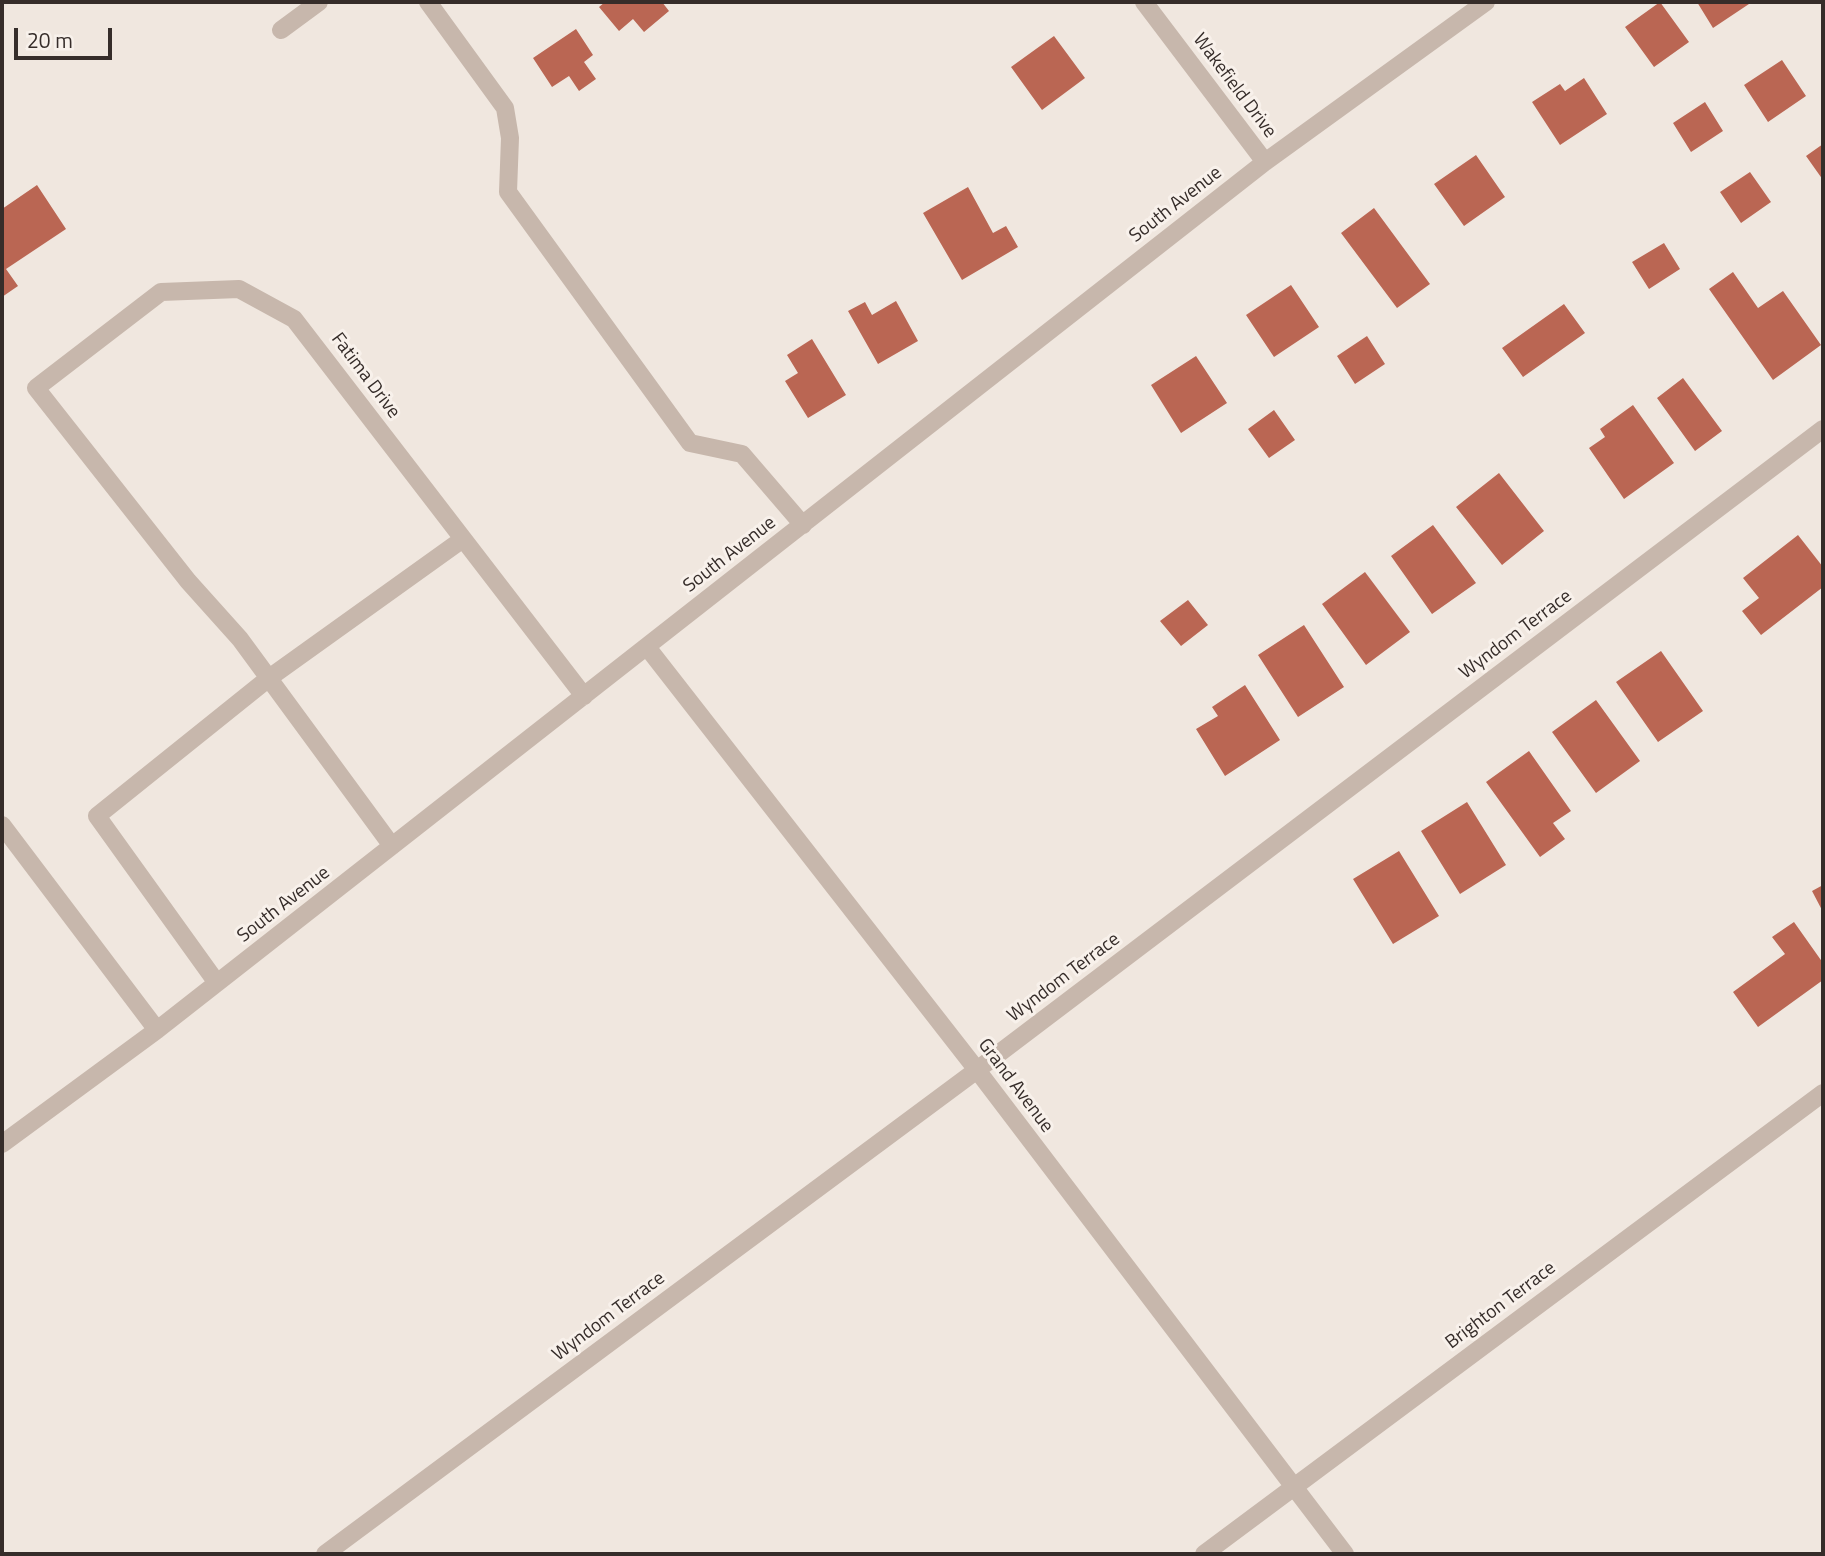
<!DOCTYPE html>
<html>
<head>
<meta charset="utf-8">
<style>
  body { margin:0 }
  #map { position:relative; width:1825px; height:1556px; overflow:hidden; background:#f0e7df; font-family:"Titillium Web",sans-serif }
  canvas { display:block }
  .frame { position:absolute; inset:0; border:4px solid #362d2a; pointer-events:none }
  .scale { position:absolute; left:14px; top:28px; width:98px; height:32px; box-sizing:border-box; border:4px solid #362d2a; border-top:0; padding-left:9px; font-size:21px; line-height:24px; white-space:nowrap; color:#362d2a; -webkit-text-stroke:5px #f8f1eb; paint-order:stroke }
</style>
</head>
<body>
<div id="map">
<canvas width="1825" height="1556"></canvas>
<div class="frame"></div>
<div class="scale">20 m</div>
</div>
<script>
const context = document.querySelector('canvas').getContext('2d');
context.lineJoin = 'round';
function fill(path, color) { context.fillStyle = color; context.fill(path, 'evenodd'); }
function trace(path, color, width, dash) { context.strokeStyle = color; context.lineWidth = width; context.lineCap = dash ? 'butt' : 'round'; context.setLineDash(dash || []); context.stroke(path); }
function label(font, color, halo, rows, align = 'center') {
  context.font = font + ' "Titillium Web",sans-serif'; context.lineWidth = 6; context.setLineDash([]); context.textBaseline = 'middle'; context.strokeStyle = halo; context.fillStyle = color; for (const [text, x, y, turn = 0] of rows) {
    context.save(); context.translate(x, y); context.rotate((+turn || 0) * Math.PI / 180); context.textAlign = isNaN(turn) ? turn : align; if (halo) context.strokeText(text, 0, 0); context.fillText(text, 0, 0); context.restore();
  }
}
fill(new Path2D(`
  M 605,2 L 662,2 L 669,11 L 644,32 L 633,19 L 619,31 L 599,7 Z
  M 1660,2 L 1689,42 L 1654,67 L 1625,27 Z
  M 1697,2 L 1748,2 L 1749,4 L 1713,28 Z
  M 576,29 L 593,55 L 584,62 L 596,79 L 579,91 L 569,76 L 552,87 L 533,58 Z
  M 1054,36 L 1085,78 L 1042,110 L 1011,67 Z
  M 1782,60 L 1806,96 L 1768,122 L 1744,85 Z
  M 1584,78 L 1607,114 L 1560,145 L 1532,102 L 1560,84 L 1565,91 Z
  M 1705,102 L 1723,131 L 1691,152 L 1673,123 Z
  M 1823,144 L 1823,180 L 1806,156 Z
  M 1476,155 L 1505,197 L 1464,226 L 1434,184 Z
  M 1750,172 L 1771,202 L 1741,223 L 1720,192 Z
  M 37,185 L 66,229 L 6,269 L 18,286 L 2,297 L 2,209 Z
  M 968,187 L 993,233 L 1006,226 L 1018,247 L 962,280 L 923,213 Z
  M 1374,208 L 1430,284 L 1397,308 L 1341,233 Z
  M 1664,243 L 1680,269 L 1649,289 L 1632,262 Z
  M 1733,272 L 1758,308 L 1783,291 L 1821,345 L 1773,380 L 1709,289 Z
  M 1291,285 L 1319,327 L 1274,357 L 1246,315 Z
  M 896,301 L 918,341 L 878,364 L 848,311 L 865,302 L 872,315 Z
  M 1564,304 L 1585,333 L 1523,377 L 1502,348 Z
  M 1367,336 L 1385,364 L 1355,384 L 1337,356 Z
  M 812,339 L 846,395 L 808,418 L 785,381 L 798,373 L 787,355 Z
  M 1196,356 L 1227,403 L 1181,433 L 1151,385 Z
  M 1683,378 L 1722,431 L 1695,451 L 1657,398 Z
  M 1633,405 L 1674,463 L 1624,499 L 1589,448 L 1605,437 L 1600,429 Z
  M 1274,410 L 1295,440 L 1269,458 L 1248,429 Z
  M 1499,473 L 1544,531 L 1502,565 L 1456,507 Z
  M 1433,525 L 1476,583 L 1432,614 L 1391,556 Z
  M 1798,535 L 1823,567 L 1823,587 L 1761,635 L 1742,611 L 1759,598 L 1743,578 Z
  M 1365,572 L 1410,632 L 1366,665 L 1322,604 Z
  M 1188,600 L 1208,625 L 1181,646 L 1160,621 Z
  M 1304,625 L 1344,687 L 1298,717 L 1258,655 Z
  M 1661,651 L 1703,711 L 1658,742 L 1616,682 Z
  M 1245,685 L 1280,740 L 1225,776 L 1196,729 L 1218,716 L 1212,707 Z
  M 1596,700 L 1640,761 L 1596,793 L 1552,732 Z
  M 1529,751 L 1571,811 L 1553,823 L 1565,839 L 1540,857 L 1486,782 Z
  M 1467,802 L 1506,865 L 1460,894 L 1421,831 Z
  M 1399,851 L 1439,916 L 1393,944 L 1353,879 Z
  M 1823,885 L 1823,912 L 1812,891 Z
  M 1794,922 L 1823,963 L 1823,980 L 1758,1027 L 1733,992 L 1785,954 L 1772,937 Z`), '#ba6653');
trace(new Path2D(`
  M 428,2 L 505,108 L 510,138 L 508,192 L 690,443 L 742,454 L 803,525
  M 1144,2 L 1265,162
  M 281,30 L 319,2
  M 647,647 L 977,1070 L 1345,1554
  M 2,825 L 157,1030
  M 392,846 L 240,639 L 188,581 L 36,388 L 161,292 L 239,289 L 294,319 L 584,696
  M 217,983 L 97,816 L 269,678 L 463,539
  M 2,1144 L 157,1030 L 1265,162 L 1486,2
  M 325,1554 L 977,1070 L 1823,429
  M 1204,1554 L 1823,1093`), '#c7b7ac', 18);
label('19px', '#362d2a', '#f8f1eb', [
  ["Wakefield Drive",1234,86,53],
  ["South Avenue",1176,205,-38],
  ["Fatima Drive",365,376,53],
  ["South Avenue",730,555,-38],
  ["Wyndom Terrace",1516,635,-37],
  ["South Avenue",284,905,-38],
  ["Wyndom Terrace",1064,978,-37],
  ["Grand Avenue",1015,1086,53],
  ["Brighton Terrace",1501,1306,-37],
  ["Wyndom Terrace",609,1317,-37]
]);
</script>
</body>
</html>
